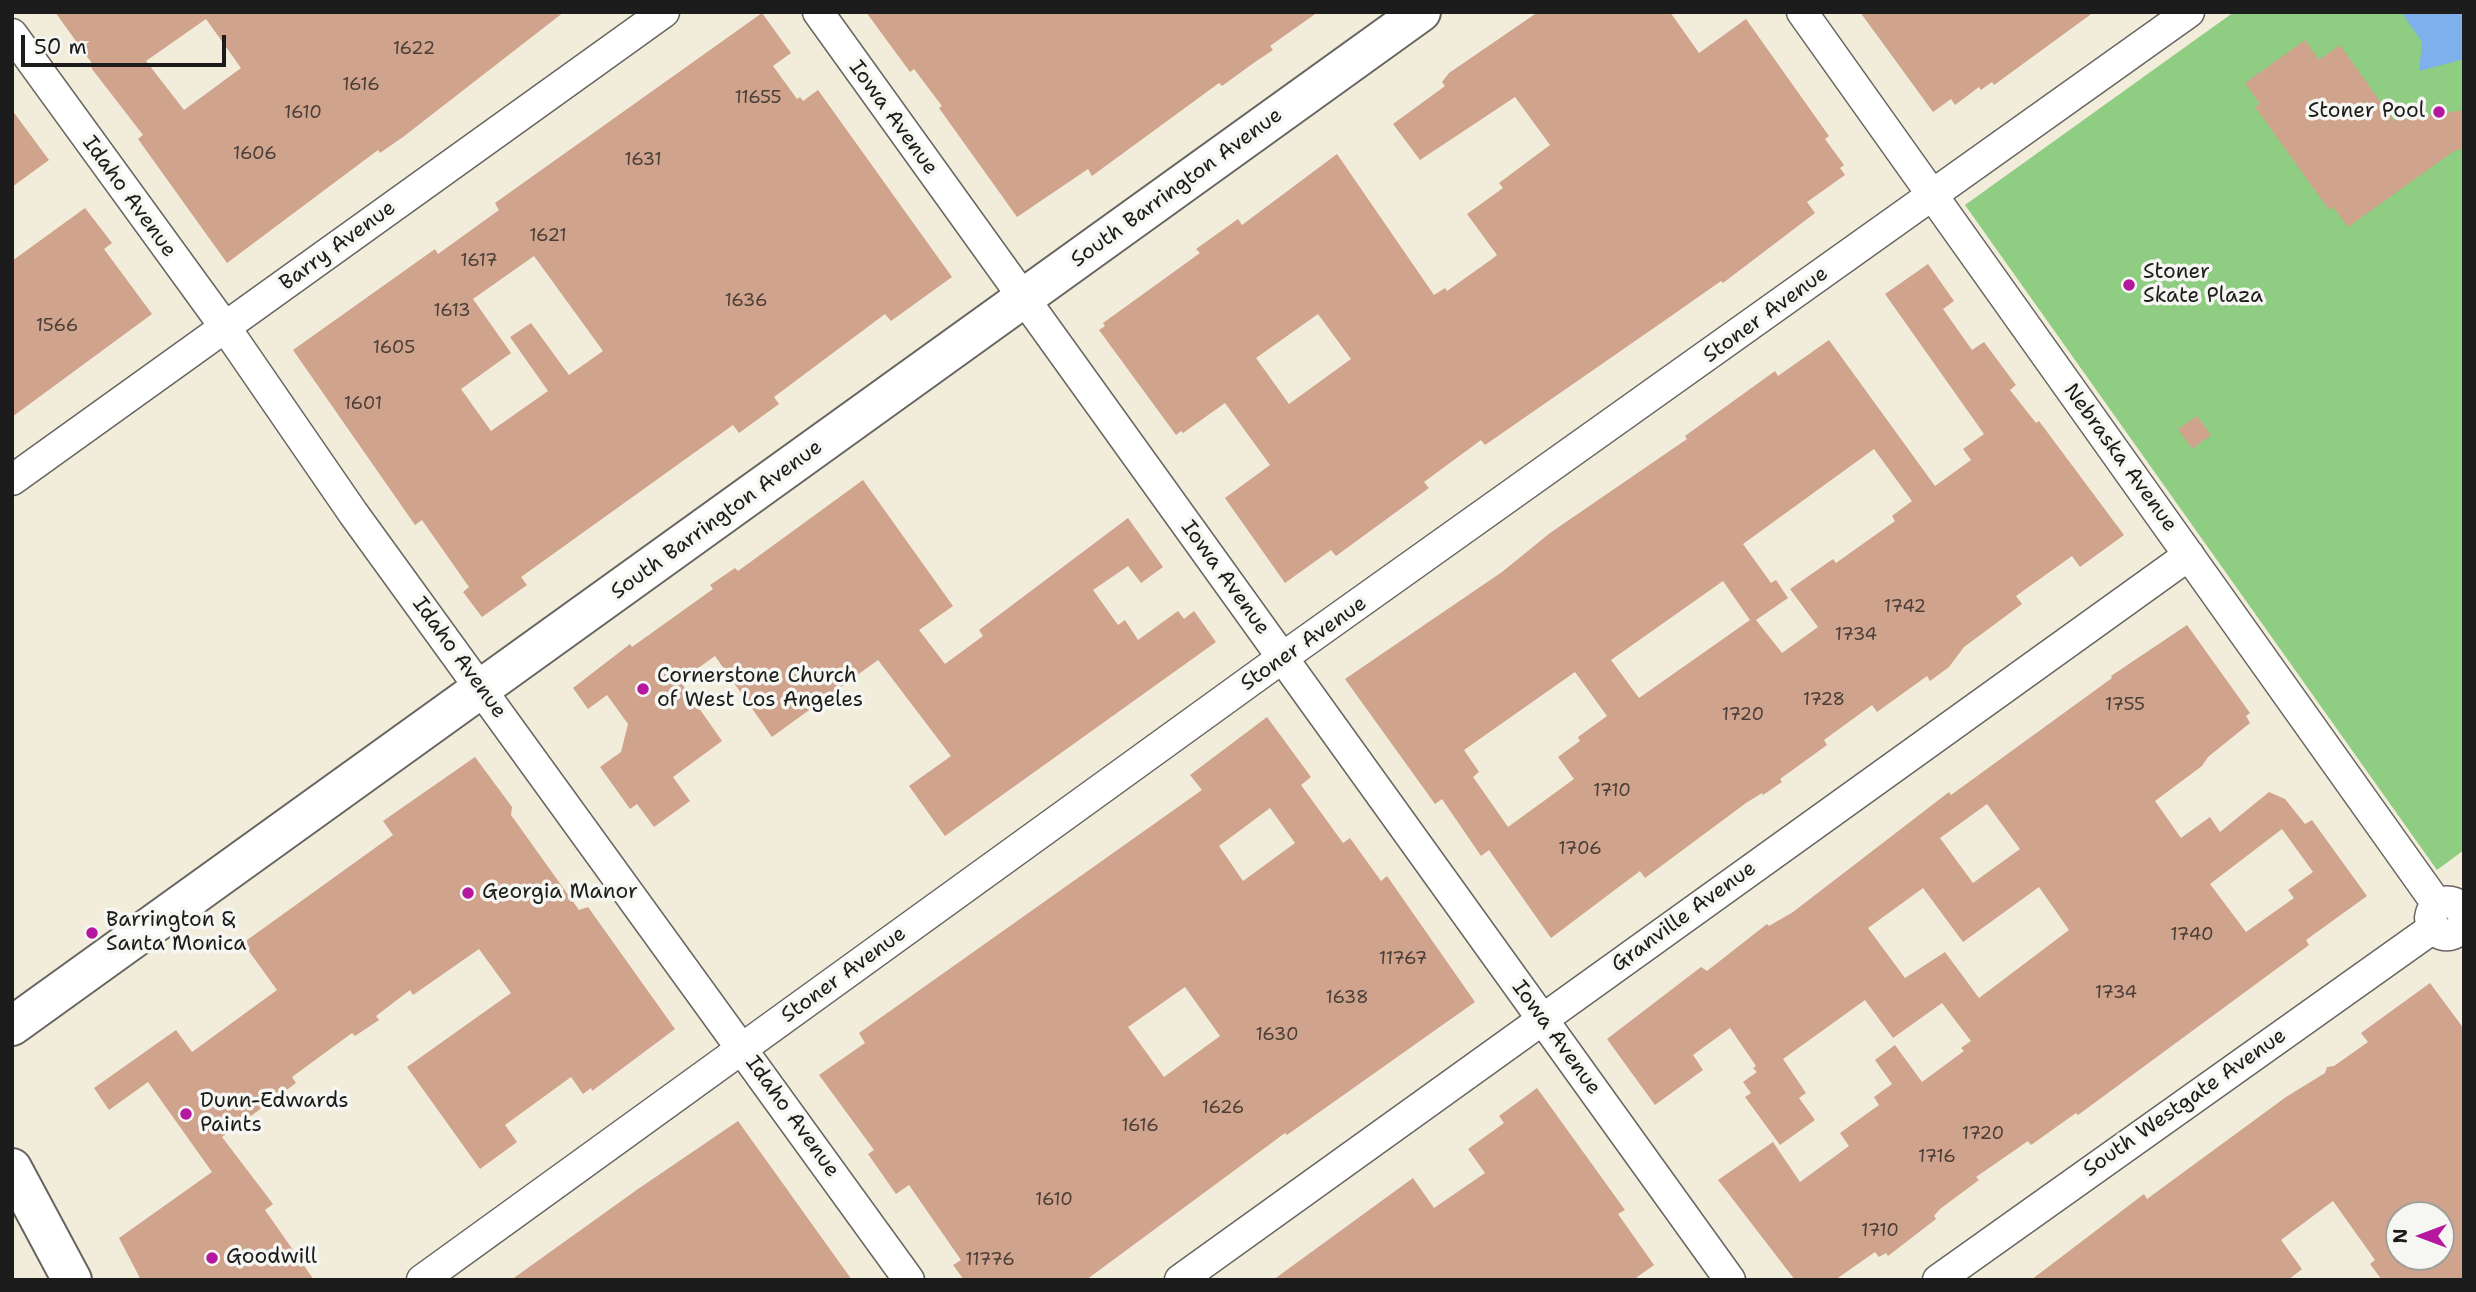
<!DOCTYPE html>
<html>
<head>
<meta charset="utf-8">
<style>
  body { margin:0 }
  #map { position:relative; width:2476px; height:1292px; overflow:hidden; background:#f2ecdb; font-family:"Shantell Sans",sans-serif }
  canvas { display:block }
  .frame { position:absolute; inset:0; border:14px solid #1c1c1c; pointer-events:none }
  .north { position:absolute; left:2385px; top:1201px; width:70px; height:70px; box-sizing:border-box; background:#f6f6f2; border:2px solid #9f9f9c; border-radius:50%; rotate:270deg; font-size:19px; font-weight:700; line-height:28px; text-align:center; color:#1c1c1c }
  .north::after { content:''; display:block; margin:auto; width:24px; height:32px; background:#b5179e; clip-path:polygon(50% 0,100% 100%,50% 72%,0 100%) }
  .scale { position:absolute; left:21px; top:35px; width:205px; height:32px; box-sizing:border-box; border:4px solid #1c1c1c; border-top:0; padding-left:9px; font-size:21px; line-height:24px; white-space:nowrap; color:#1c1c1c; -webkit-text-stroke:5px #f6f6f2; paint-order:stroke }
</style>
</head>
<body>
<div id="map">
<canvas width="2476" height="1292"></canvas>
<div class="frame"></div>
<div class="north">N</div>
<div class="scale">50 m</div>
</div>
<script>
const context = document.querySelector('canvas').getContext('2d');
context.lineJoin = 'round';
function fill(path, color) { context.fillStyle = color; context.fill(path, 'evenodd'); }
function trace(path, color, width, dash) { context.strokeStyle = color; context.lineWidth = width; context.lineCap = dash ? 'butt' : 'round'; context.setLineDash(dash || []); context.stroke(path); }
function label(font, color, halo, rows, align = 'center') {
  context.font = font + ' "Shantell Sans",sans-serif'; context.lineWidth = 7; context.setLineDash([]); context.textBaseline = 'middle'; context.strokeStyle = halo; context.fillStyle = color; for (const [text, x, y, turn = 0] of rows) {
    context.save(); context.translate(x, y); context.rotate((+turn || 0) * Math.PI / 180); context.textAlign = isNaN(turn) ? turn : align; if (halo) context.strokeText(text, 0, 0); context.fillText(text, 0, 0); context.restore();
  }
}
fill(new Path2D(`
  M 2234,12 L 2464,12 L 2464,850 L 2437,870 L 1965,205 Z`), '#8fcd83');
fill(new Path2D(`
  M 2464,12 L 2464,59 L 2419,71 L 2422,42 L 2402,13 Z`), '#7eb1eb');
fill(new Path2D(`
  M 55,12 L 564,12 L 403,137 L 380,153 L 378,150 L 227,263 L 138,139 L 143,135 L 92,69 L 91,62 ZM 206,19 L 241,68 L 184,110 L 146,61 Z
  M 866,12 L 1318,12 L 1270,46 L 1273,50 L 1255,62 L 1222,86 L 1219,83 L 1092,176 L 1088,169 L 1017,217 L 939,108 L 942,106 L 914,69 L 910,72 Z
  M 1538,12 L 1670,12 L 1699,53 L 1746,19 L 1829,136 L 1825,139 L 1844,165 L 1840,168 L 1845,175 L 1807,202 L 1815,213 L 1723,283 L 1721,281 L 1674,314 L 1485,445 L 1481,440 L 1424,482 L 1429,488 L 1336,556 L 1331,550 L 1285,583 L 1225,498 L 1270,465 L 1225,403 L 1183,433 L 1181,431 L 1176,435 L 1099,330 L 1105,326 L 1103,323 L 1200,253 L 1196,249 L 1238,219 L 1242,225 L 1337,154 L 1434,295 L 1445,288 L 1447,291 L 1492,259 L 1497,255 L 1467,214 L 1503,188 L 1499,183 L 1550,145 L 1515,97 L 1420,160 L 1393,124 L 1445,86 L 1442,82 L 1449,73 ZM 1318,314 L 1351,359 L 1289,404 L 1256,358 Z
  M 1860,12 L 2094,12 L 1994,85 L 1992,82 L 1981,90 L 1979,87 L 1955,105 L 1951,99 L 1933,112 Z
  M 762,13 L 791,53 L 773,66 L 797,99 L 800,97 L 803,101 L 818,90 L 952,277 L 891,321 L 885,314 L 774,397 L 779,404 L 739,433 L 733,425 L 521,577 L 527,585 L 482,617 L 463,592 L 469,587 L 422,520 L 415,525 L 293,350 L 435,249 L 438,254 L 499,210 L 495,203 ZM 534,256 L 603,351 L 569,375 L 531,323 L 510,337 L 548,391 L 491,431 L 461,389 L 511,353 L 473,299 Z
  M 2305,40 L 2319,60 L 2340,45 L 2394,121 L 2402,116 L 2404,119 L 2464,110 L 2464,148 L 2454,151 L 2348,227 L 2333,207 L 2329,210 L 2255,107 L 2260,104 L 2245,83 Z
  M 12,110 L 49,160 L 12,187 Z
  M 85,208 L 112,243 L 104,249 L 152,314 L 12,417 L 12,261 Z
  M 1928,264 L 1954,301 L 1943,309 L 1972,350 L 1984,342 L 2016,385 L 2010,390 L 2036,423 L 2039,421 L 2124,535 L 2080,567 L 2072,556 L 2016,596 L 2022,604 L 1964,647 L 1949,667 L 1930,681 L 1927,676 L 1877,712 L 1872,705 L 1824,740 L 1827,745 L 1780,779 L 1782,782 L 1763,795 L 1762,793 L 1746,803 L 1645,878 L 1640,871 L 1551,938 L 1489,850 L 1481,856 L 1442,799 L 1435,804 L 1345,679 L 1502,572 L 1550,533 L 1687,439 L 1685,436 L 1775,371 L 1778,376 L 1829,340 L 1935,486 L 1971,460 L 1963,449 L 1984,434 L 1885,294 ZM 1874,449 L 1912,501 L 1892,516 L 1895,521 L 1836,563 L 1833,559 L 1790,589 L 1818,627 L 1782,653 L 1756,620 L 1788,598 L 1776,580 L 1771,583 L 1743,544 ZM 1723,581 L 1750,620 L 1639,698 L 1611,660 ZM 1575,672 L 1607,716 L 1578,737 L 1580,741 L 1558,757 L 1574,779 L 1508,827 L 1473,777 L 1479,772 L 1464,750 Z
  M 2197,416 L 2211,435 L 2192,449 L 2178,429 Z
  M 863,480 L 953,606 L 919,630 L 945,664 L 983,636 L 979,630 L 1128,518 L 1163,567 L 1141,583 L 1128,566 L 1093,590 L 1118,625 L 1125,620 L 1138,640 L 1178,611 L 1184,619 L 1194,611 L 1216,642 L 945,836 L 909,786 L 951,756 L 878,660 L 772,737 L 715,656 L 680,681 L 722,741 L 673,777 L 690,801 L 654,827 L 637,804 L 630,809 L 600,767 L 621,752 L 628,724 L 607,695 L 588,709 L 573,688 L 630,644 L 632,647 L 713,589 L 710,585 L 735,568 L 738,571 Z
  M 2187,625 L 2250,713 L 2246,716 L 2250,723 L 2208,757 L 2202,766 L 2155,801 L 2181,838 L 2210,817 L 2220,832 L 2269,792 L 2285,799 L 2305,824 L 2312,820 L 2367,896 L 2306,940 L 2309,945 L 2078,1115 L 2076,1113 L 2031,1145 L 2028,1141 L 1976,1177 L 1979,1180 L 1940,1209 L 1934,1216 L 1936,1219 L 1888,1256 L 1886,1253 L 1879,1257 L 1875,1252 L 1835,1280 L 1795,1280 L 1718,1180 L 1773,1142 L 1800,1182 L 1849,1146 L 1840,1133 L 1879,1105 L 1874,1097 L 1892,1084 L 1875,1060 L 1895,1045 L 1922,1082 L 1964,1051 L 1961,1048 L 1971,1041 L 1942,1003 L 1893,1038 L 1865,1000 L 1783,1059 L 1806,1093 L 1799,1098 L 1815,1120 L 1780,1145 L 1745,1097 L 1751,1093 L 1743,1082 L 1757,1072 L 1753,1068 L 1756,1066 L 1730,1028 L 1693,1055 L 1703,1070 L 1655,1105 L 1607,1039 L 1701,967 L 1707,971 L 1767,924 L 1769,926 L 1793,912 L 1949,792 L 1951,795 L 2112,678 L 2111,676 ZM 1987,804 L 2020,849 L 1973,883 L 1940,838 ZM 2282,829 L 2313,872 L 2288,890 L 2294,898 L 2246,932 L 2210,884 ZM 2039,887 L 2069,930 L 1979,998 L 1945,952 L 1905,978 L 1868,928 L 1923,888 L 1963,942 Z
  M 1267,717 L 1311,777 L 1301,785 L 1343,843 L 1350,838 L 1381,881 L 1387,876 L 1475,1002 L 1287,1135 L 1285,1133 L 1086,1280 L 964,1280 L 953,1265 L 961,1260 L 909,1185 L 896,1194 L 868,1154 L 874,1150 L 819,1075 L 865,1043 L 859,1033 L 1202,790 L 1190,775 ZM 1270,808 L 1295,843 L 1243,881 L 1219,846 ZM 1185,987 L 1220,1036 L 1164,1077 L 1128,1027 Z
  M 475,757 L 512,807 L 511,815 L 579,910 L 588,907 L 675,1029 L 592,1091 L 591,1088 L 583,1094 L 571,1077 L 505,1125 L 517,1142 L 480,1169 L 407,1067 L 511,993 L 479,949 L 413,995 L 410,990 L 376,1016 L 379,1020 L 355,1036 L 352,1033 L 292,1077 L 296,1083 L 222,1137 L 273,1204 L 265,1210 L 314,1280 L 141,1280 L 119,1238 L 212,1172 L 148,1082 L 109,1110 L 94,1088 L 176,1030 L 192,1052 L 277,990 L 243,943 L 393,835 L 383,821 Z
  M 2430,983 L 2464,1029 L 2464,1280 L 2382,1280 L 2370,1264 L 2375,1260 L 2333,1201 L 2281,1240 L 2302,1269 L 2288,1280 L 2031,1280 L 2144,1194 L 2147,1199 L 2286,1097 L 2325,1073 L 2327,1067 L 2334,1066 L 2368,1042 L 2361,1033 ZM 2399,1215 L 2441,1215 L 2441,1257 L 2399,1257 Z
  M 1537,1088 L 1625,1210 L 1618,1214 L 1654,1265 L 1633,1280 L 1273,1280 L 1413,1178 L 1434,1208 L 1485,1173 L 1468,1149 L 1504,1123 L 1499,1116 Z
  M 738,1121 L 852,1280 L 511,1280 L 638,1189 Z`), '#d0a38c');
const minor = new Path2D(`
  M 818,12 L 1730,1280
  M 1802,12 L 2437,904
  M 12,34 L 225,327 L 353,513 L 909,1280
  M 12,480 L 664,12
  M 2464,915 L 2455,903 C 2442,899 2432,904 2430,918 L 2437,932 C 2448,939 2459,934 2464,922
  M 422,1280 L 1282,658 L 2189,12
  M 1180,1280 L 2189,555
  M 1938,1280 L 2433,928`);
const tertiary = new Path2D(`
  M 12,1026 L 1421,12`);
const primary = new Path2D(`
  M 12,1168 L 72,1280`);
trace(minor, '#67655f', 33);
trace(tertiary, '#67655f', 42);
trace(primary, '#67655f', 42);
trace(minor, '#fff', 30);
trace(tertiary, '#fff', 38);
trace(primary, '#fff', 38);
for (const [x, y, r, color] of [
  [2439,112,7,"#b5179e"],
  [2129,285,7,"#b5179e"],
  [643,689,7,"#b5179e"],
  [468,893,7,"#b5179e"],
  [92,933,7,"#b5179e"],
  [186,1114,7,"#b5179e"],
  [212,1258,7,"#b5179e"]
]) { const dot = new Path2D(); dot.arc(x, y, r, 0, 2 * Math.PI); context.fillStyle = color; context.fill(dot); trace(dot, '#f6f6f2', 2.5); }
label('18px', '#493e38', null, [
  ["1622",414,49],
  ["1616",361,85],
  ["11655",758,98],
  ["1610",303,113],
  ["1606",255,154],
  ["1631",643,160],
  ["1621",548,236],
  ["1617",479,261],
  ["1636",746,301],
  ["1613",452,311],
  ["1566",57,326],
  ["1605",394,348],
  ["1601",363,404],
  ["1742",1905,607],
  ["1734",1856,635],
  ["1728",1824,700],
  ["1755",2125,705],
  ["1720",1743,715],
  ["1710",1612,791],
  ["1706",1580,849],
  ["1740",2192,935],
  ["11767",1403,959],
  ["1734",2116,993],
  ["1638",1347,998],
  ["1630",1277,1035],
  ["1626",1223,1108],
  ["1616",1140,1126],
  ["1720",1983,1134],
  ["1716",1937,1157],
  ["1610",1054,1200],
  ["1710",1880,1231],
  ["11776",990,1260]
]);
label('21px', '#1c1c1c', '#f6f6f2', [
  ["Stoner Pool",2425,112,"right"],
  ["Stoner",2143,273],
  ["Skate Plaza",2143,297],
  ["Cornerstone Church",657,677],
  ["of West Los Angeles",657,701],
  ["Georgia Manor",482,893],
  ["Barrington &",106,921],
  ["Santa Monica",106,945],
  ["Dunn-Edwards",200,1102],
  ["Paints",200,1126],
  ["Goodwill",226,1258]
], 'left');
label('21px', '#1c1c1c', '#f6f6f2', [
  ["Iowa Avenue",893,118,54],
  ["South Barrington Avenue",1177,188,-36],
  ["Idaho Avenue",129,197,54],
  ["Barry Avenue",338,246,-36],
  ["Stoner Avenue",1766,315,-36],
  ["Nebraska Avenue",2120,458,54],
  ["South Barrington Avenue",717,520,-36],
  ["Iowa Avenue",1225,578,54],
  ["Stoner Avenue",1304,644,-35],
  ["Idaho Avenue",459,658,54],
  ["Granville Avenue",1684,917,-36],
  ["Stoner Avenue",844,975,-36],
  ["Iowa Avenue",1556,1038,54],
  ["South Westgate Avenue",2185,1103,-35],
  ["Idaho Avenue",792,1117,54]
]);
</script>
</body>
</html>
